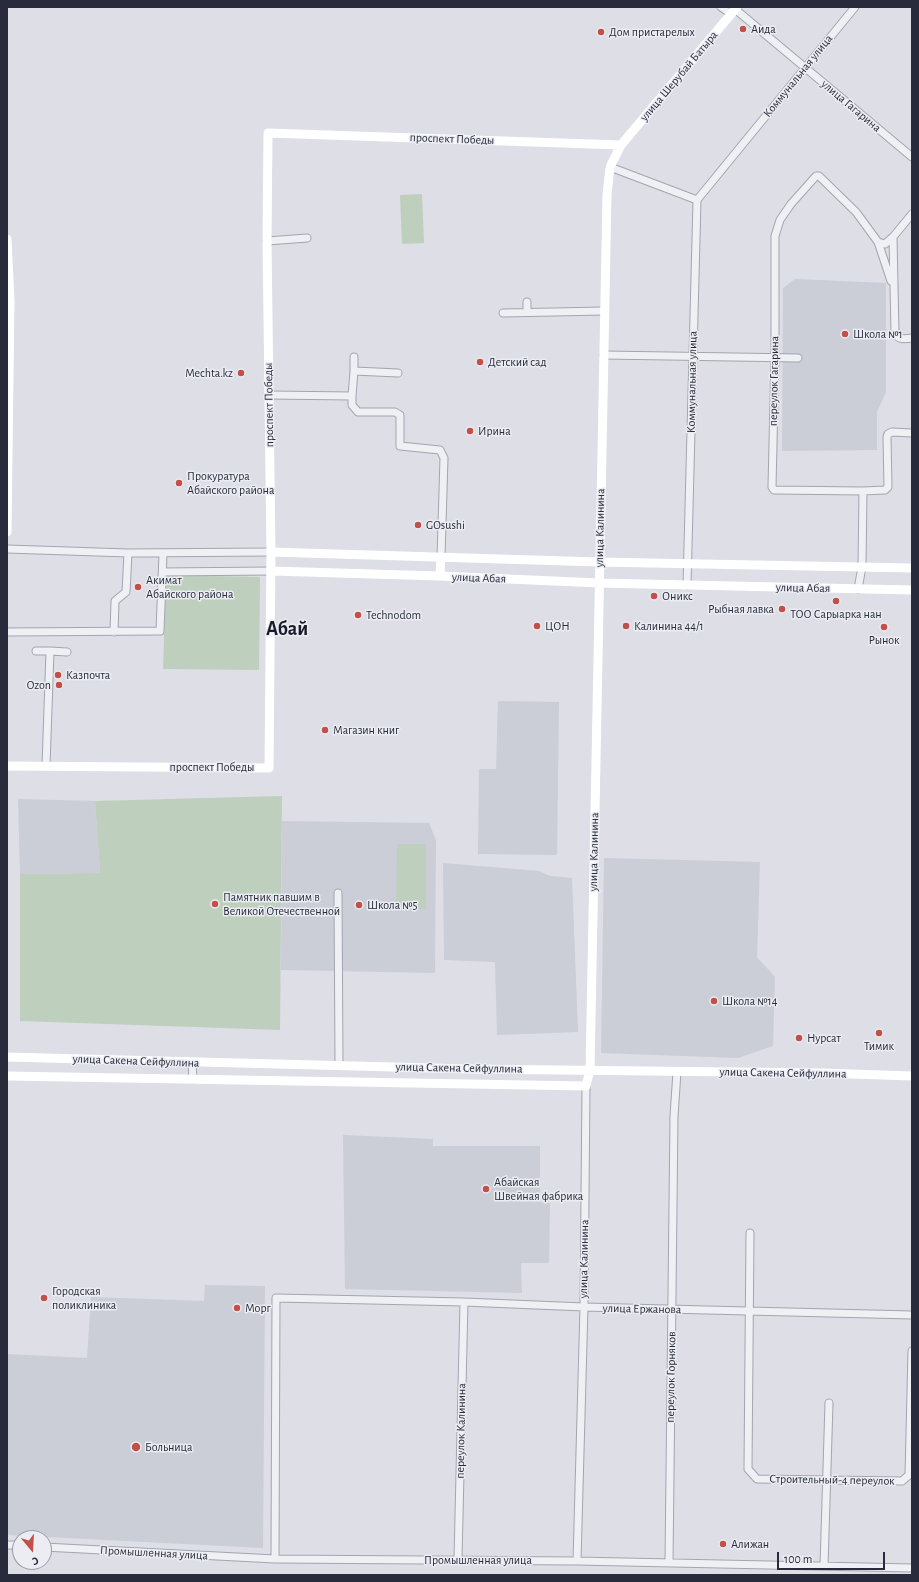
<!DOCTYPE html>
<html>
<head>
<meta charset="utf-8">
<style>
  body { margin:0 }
  #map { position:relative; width:919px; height:1582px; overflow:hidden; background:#dddee6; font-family:"Alegreya Sans",sans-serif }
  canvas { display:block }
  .frame { position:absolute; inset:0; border:8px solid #272b3b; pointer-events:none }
  .north { position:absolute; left:12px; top:1530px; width:40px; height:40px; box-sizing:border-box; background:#ecedf3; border:1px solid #9d9fa9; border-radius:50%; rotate:162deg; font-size:11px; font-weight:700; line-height:16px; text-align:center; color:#272b3b }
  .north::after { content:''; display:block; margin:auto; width:14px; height:18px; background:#c34f49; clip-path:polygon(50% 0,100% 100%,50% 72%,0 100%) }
  .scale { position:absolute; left:777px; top:1552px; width:108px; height:18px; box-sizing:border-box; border:2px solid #272b3b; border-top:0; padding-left:5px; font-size:12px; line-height:14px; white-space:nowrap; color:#272b3b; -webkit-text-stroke:3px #ecedf3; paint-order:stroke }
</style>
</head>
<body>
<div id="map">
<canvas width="919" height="1582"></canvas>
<div class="frame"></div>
<div class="north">С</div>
<div class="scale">100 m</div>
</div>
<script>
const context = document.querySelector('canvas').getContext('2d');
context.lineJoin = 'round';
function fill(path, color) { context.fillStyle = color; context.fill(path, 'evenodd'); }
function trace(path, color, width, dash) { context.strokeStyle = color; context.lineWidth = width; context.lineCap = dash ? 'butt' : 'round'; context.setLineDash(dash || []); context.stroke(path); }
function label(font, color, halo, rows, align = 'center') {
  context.font = font + ' "Alegreya Sans",sans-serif'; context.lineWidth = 3; context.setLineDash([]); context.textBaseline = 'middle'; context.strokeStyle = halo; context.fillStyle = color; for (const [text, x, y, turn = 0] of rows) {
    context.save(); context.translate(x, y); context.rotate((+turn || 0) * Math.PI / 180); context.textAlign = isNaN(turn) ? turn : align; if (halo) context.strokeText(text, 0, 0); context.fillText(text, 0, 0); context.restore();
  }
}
fill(new Path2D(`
  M 795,279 L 886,283 L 886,392 L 877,412 L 877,450 L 782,451 L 783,288 Z
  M 498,701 L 559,702 L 557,855 L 478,854 L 479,769 L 496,769 Z
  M 18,799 L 95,801 L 100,873 L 20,874 Z
  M 282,821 L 429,823 L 436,840 L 435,973 L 281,970 Z
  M 604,858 L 760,862 L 757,957 L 775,977 L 773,1046 L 738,1058 L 601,1053 Z
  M 443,863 L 539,871 L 550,876 L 572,878 L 578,1032 L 497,1035 L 495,962 L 444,960 Z
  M 343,1135 L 433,1139 L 433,1146 L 540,1146 L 540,1202 L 550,1203 L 549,1263 L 521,1263 L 522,1293 L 345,1289 Z
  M 205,1285 L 265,1286 L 263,1548 L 7,1535 L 7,1354 L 87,1358 L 91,1297 L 204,1301 Z`), '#cbcdd7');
fill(new Path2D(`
  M 422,194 L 424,243 L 402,244 L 400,195 Z
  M 166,575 L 260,577 L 259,670 L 163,669 Z
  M 282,796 L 280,1030 L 20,1021 L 20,874 L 100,873 L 95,801 Z
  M 397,844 L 426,844 L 426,909 L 396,909 Z`), '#bfcfbe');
const street = new Path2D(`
  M 721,7 L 731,14
  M 735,9 L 912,157
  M 610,167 L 697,200
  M 912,214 L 893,237 L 895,333 C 898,340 905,339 912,338
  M 267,241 L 307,238
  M 878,242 L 891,281
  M 527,312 L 527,302
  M 503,313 L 604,311
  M 604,355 L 798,358
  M 354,371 L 354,357
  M 269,395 L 352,396 L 352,405 L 358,412 L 395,412 L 400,415 L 400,446 L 440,450 L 444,458 L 441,557
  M 352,396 L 354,371 L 398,373
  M 863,491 L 885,490 L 888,487 L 887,437 L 888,434 L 892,432 L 912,433
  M 7,549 L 128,553
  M 163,572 L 271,571
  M 687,585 L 697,200 L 855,7
  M 858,589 L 862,567 L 863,491 L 774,490 L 772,487 L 775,358 L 775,236 L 780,220 L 791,204 L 816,176 L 819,176 L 856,212 L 878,242 L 885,244 L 893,237
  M 7,632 L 160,631 L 163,554
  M 114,632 L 115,601 L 126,592 L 128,553 L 271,552
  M 36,651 L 50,651
  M 46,766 L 50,651 L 67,652
  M 338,893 L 339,1065
  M 192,1063 L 193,1079
  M 750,1233 L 748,1469 L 757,1479 L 902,1481 L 909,1475 L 912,1351
  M 7,1545 L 20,1545
  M 44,1547 L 275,1559 L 577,1561 L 912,1568
  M 275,1559 L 276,1298 L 464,1302 L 584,1307 L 912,1315
  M 458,1559 L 464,1302
  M 577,1561 L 584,1307 L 586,1086
  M 669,1563 L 674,1116 L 677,1072
  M 824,1566 L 829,1403`);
trace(street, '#a3a5af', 9);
trace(street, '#eff0f4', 7);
trace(new Path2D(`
  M 7,239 L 10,301 L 7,532
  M 271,552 L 599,562 L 912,568
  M 271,571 L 440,576 L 599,583 L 912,590
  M 440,576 L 441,557
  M 7,766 L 269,768 L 271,552 L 267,241 L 268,133 L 621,145
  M 7,1057 L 471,1069 L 821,1073 L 912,1076
  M 7,1076 L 586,1086 L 590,1070 L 607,195 L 610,167 L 621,145 L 737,7`), '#fff', 9);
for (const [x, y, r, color] of [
  [743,29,4,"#c34f49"],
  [601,32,4,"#c34f49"],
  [845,334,4,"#c34f49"],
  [480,362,4,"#c34f49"],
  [241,373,4,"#c34f49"],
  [470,431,4,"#c34f49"],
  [179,483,4,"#c34f49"],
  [418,525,4,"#c34f49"],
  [138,587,4,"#c34f49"],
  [654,596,4,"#c34f49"],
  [836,601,4,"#c34f49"],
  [782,609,4,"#c34f49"],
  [358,615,4,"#c34f49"],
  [537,626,4,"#c34f49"],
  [626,626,4,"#c34f49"],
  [884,627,4,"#c34f49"],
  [58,675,4,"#c34f49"],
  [59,685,4,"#c34f49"],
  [325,730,4,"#c34f49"],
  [215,904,4,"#c34f49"],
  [359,905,4,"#c34f49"],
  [714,1001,4,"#c34f49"],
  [879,1033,4,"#c34f49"],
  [799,1038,4,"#c34f49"],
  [486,1189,4,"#c34f49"],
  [44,1298,4,"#c34f49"],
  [237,1308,4,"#c34f49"],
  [136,1447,5,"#c34f49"],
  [723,1544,4,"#c34f49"]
]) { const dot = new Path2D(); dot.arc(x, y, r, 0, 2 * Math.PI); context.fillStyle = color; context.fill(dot); trace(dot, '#ecedf3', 1.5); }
label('12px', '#272b3b', '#ecedf3', [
  ["Аида",751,29],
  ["Дом пристарелых",609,32],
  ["Школа №1",853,334],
  ["Детский сад",488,362],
  ["Mechta.kz",233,373,"right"],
  ["Ирина",478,431],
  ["Прокуратура",187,476],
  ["Абайского района",187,490],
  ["GOsushi",426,525],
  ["Акимат",146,580],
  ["Абайского района",146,594],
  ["Оникс",662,596],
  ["Рыбная лавка",774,609,"right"],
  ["ТОО Сарыарка нан",836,614,"center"],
  ["Technodom",366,615],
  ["ЦОН",545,626],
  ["Калинина 44/1",634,626],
  ["Рынок",884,640,"center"],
  ["Казпочта",66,675],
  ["Ozon",51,685,"right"],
  ["Магазин книг",333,730],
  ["Памятник павшим в",223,897],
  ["Великой Отечественной",223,911],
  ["Школа №5",367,905],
  ["Школа №14",722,1001],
  ["Нурсат",807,1038],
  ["Тимик",879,1046,"center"],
  ["Абайская",494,1182],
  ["Швейная фабрика",494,1196],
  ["Городская",52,1291],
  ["поликлиника",52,1305],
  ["Морг",245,1308],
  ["Больница",145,1447],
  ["Алижан",731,1544]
], 'left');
label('12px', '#272b3b', '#ecedf3', [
  ["улица Шерубай Батыра",679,76,-50],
  ["Коммунальная улица",798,76,-51],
  ["улица Гагарина",851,106,40],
  ["проспект Победы",452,139,2],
  ["переулок Гагарина",774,381,-89],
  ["Коммунальная улица",692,382,-89],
  ["проспект Победы",269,405,-91],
  ["улица Калинина",600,528,-89],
  ["улица Абая",479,578,2],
  ["улица Абая",803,588,1],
  ["проспект Победы",212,767],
  ["улица Калинина",594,852,-89],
  ["улица Сакена Сейфуллина",136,1061,2],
  ["улица Сакена Сейфуллина",459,1068,1],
  ["улица Сакена Сейфуллина",783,1073,1],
  ["улица Калинина",584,1259,-89],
  ["улица Ержанова",642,1309,1],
  ["переулок Горняков",671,1377,-89],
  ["переулок Калинина",461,1431,-89],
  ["Строительный-4 переулок",832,1480,1],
  ["Промышленная улица",154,1553,3],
  ["Промышленная улица",478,1560]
]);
label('bold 20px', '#1a1c2b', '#ecedf3', [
  ["Абай",287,629]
]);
</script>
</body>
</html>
